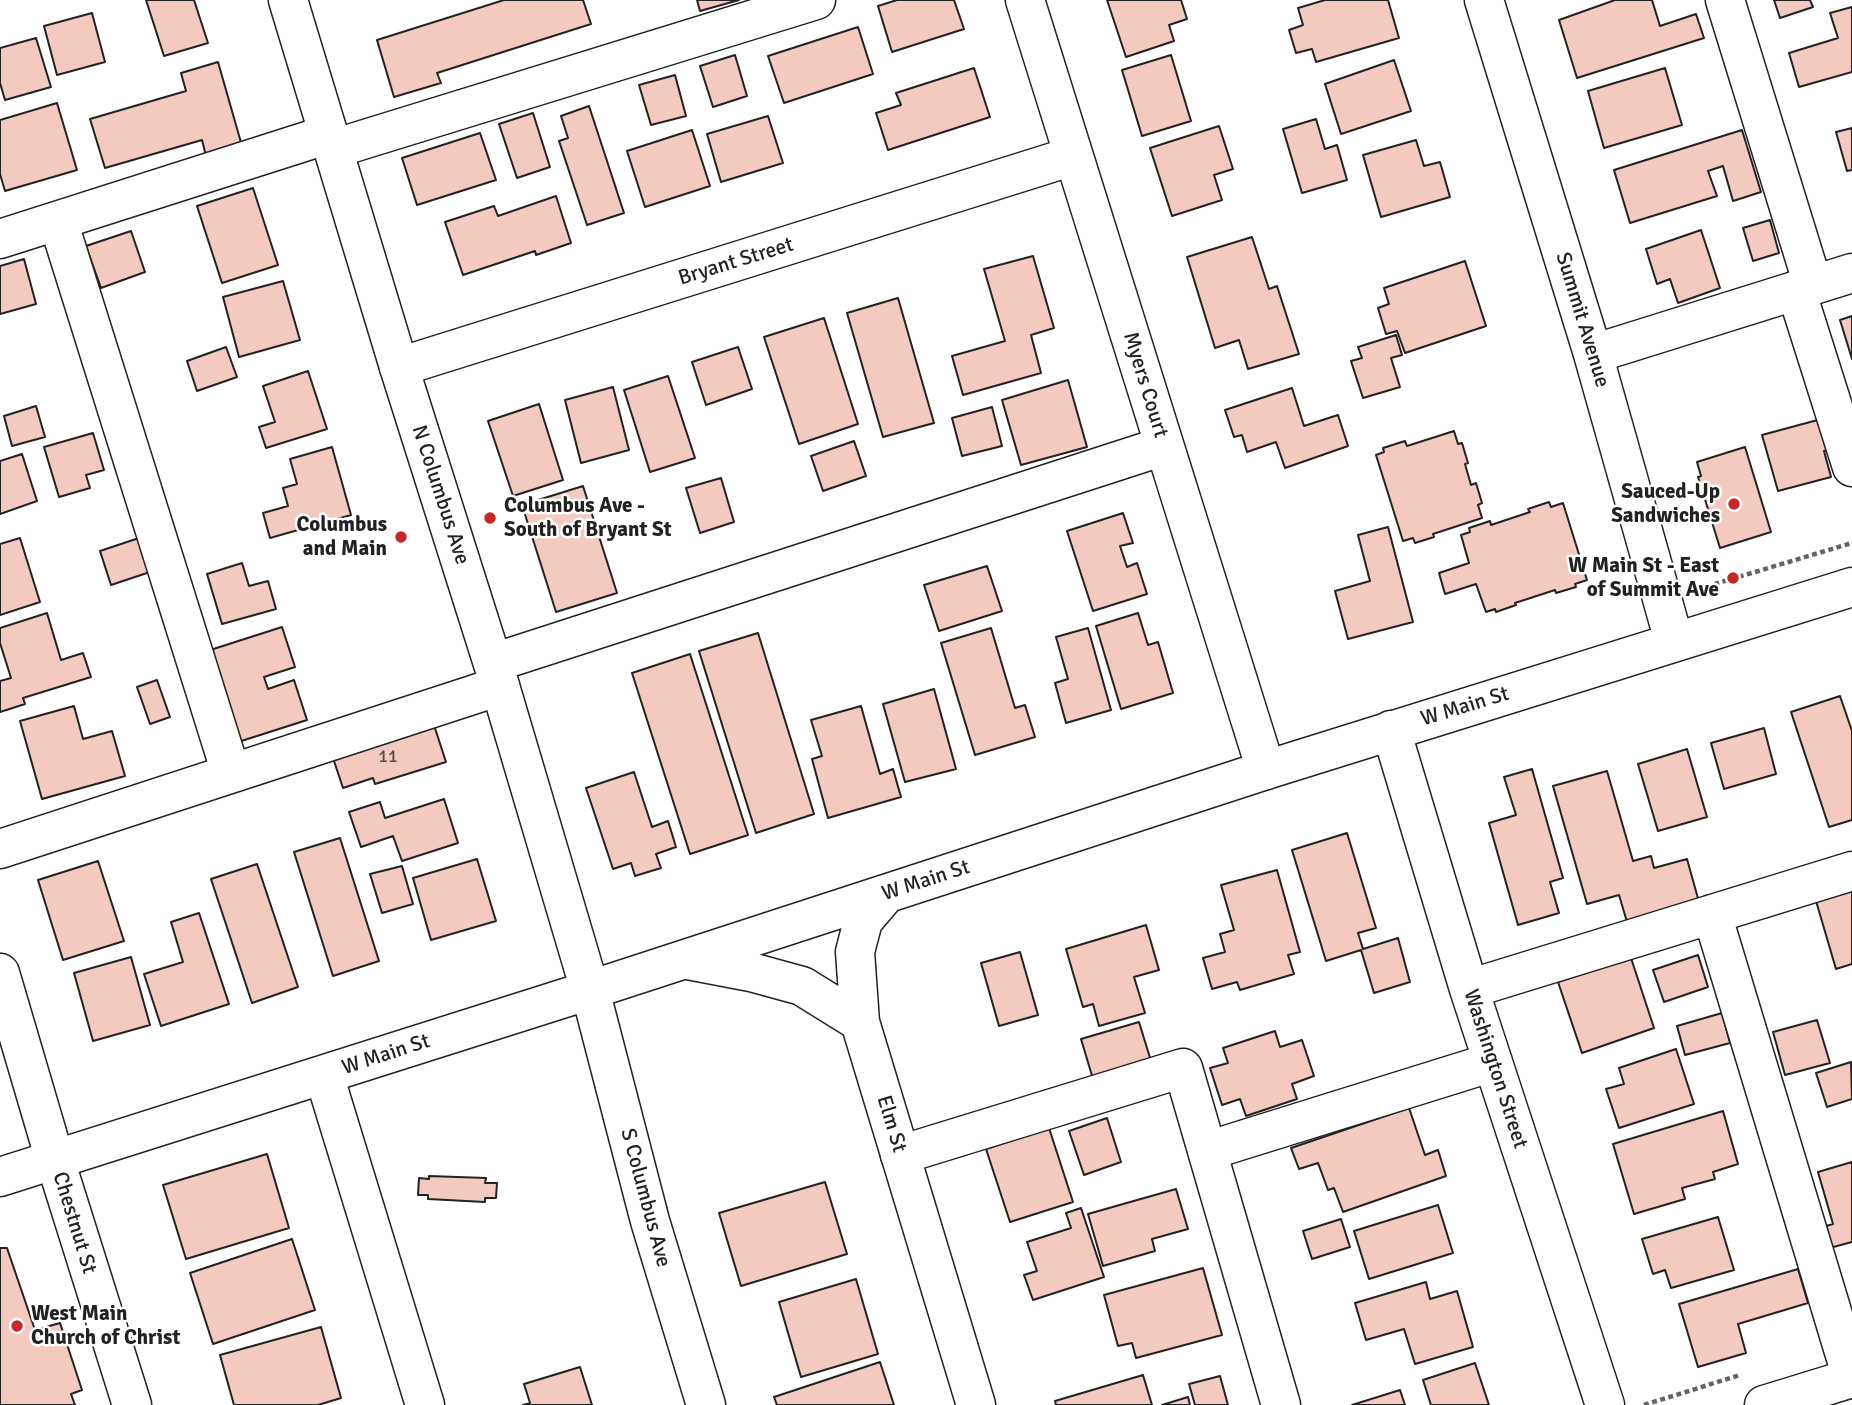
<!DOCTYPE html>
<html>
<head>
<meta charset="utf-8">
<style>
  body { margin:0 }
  canvas { display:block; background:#fff }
</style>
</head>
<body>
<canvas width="1852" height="1405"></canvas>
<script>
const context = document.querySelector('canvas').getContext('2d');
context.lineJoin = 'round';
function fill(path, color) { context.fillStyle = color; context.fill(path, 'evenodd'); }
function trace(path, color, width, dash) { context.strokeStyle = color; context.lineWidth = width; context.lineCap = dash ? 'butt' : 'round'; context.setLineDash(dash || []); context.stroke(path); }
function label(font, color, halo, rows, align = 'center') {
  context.font = font + ' Signika,sans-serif'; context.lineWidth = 5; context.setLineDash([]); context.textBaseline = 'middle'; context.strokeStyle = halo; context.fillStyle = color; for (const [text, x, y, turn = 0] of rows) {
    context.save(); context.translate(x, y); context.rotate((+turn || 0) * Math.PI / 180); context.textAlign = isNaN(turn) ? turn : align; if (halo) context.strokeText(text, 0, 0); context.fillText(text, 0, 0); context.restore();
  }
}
const building = new Path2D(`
  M 146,0 L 194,0 L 208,43 L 164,56 Z
  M 504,0 L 583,0 L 591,24 L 437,73 L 441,83 L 394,97 L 377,40 Z
  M 697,0 L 739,0 L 700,11 Z
  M 897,0 L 954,0 L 964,29 L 892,52 L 878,6 Z
  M 1107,0 L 1181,0 L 1187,19 L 1169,25 L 1174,41 L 1126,57 Z
  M 1325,0 L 1388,0 L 1399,38 L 1316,62 L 1312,49 L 1296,53 L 1289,30 L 1303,25 L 1298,8 Z
  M 1615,0 L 1652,0 L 1660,26 L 1696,14 L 1704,38 L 1577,78 L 1559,20 Z
  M 1774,0 L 1810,0 L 1813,7 L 1780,18 Z
  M 1852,7 L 1852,72 L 1799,87 L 1789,53 L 1838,38 L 1830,13 Z
  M 92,13 L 105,62 L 57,75 L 44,26 Z
  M 858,27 L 873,74 L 784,103 L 768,56 Z
  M 36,38 L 51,87 L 5,100 L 0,83 L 0,48 Z
  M 735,55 L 747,96 L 713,107 L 700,66 Z
  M 1171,55 L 1191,121 L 1142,136 L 1122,70 Z
  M 1394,60 L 1411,111 L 1341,134 L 1325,84 Z
  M 218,62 L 242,146 L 206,156 L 202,140 L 105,168 L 90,119 L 186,91 L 181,73 Z
  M 974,68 L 990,117 L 888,150 L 876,113 L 901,105 L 896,93 Z
  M 1665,68 L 1682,125 L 1604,148 L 1588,91 Z
  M 675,75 L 686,116 L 651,125 L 639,85 Z
  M 57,103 L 77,170 L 5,191 L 0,174 L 0,120 Z
  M 589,106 L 624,213 L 587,225 L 559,141 L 568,138 L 561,116 Z
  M 533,113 L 550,167 L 517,178 L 499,124 Z
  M 768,116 L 783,163 L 721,182 L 707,134 Z
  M 1316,119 L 1325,149 L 1337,145 L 1347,180 L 1302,193 L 1283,129 Z
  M 1219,126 L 1233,169 L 1214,175 L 1222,200 L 1172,216 L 1150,148 Z
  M 1852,128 L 1852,170 L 1847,171 L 1836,132 Z
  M 692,130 L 710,186 L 645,207 L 627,151 Z
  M 1742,130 L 1761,192 L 1733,201 L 1723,166 L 1708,171 L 1717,196 L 1630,223 L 1614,170 Z
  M 480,133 L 496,180 L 417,205 L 402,158 Z
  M 1416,140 L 1424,166 L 1440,162 L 1450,197 L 1381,217 L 1363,155 Z
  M 253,188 L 278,265 L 222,283 L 197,206 Z
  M 556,196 L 571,243 L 536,255 L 535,251 L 463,275 L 445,222 L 494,206 L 498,216 Z
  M 1770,220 L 1779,253 L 1753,261 L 1743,228 Z
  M 1701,230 L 1720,288 L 1678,303 L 1670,279 L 1657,284 L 1646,249 Z
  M 131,231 L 145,272 L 101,288 L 86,246 Z
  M 1252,237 L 1269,289 L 1277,286 L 1299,354 L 1248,369 L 1239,340 L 1215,348 L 1187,257 Z
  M 1033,256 L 1054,328 L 1031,335 L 1041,373 L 963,395 L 952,356 L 1005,341 L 984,269 Z
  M 24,259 L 36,304 L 0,314 L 0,266 Z
  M 1465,261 L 1486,326 L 1405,353 L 1397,331 L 1386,334 L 1378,308 L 1389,304 L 1384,288 Z
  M 283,281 L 300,340 L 239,357 L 223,297 Z
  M 898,298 L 934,423 L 883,437 L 847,313 Z
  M 1852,316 L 1852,359 L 1840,320 Z
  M 824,318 L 858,424 L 799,444 L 764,337 Z
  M 1396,335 L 1402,355 L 1391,358 L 1400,387 L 1363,398 L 1351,361 L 1362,358 L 1358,347 Z
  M 226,347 L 237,377 L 197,391 L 187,361 Z
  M 738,347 L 752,389 L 706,405 L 692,362 Z
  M 308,371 L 327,429 L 266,448 L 259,427 L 275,422 L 263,386 Z
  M 668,376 L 695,458 L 650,472 L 624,390 Z
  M 1068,380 L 1087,447 L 1021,465 L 1002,400 Z
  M 613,387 L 629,450 L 581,463 L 565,400 Z
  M 1292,388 L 1304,426 L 1338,415 L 1348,446 L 1285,468 L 1276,442 L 1247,452 L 1242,435 L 1234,437 L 1225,410 Z
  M 539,404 L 563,480 L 513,496 L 488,421 Z
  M 36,406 L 45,437 L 12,446 L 4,416 Z
  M 992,407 L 1002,446 L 962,456 L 952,418 Z
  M 1825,418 L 1834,448 L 1824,451 L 1831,477 L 1778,491 L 1762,435 Z
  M 1454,431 L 1458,444 L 1462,443 L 1468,463 L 1465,464 L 1471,485 L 1476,483 L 1482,503 L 1478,505 L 1482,518 L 1433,534 L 1434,537 L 1415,543 L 1413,538 L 1403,541 L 1376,455 L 1384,452 L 1383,448 L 1405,441 L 1407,446 Z
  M 93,433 L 104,470 L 86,475 L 90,488 L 59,497 L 44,447 Z
  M 854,441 L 866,476 L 823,491 L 811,456 Z
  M 332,447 L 351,515 L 270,538 L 263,513 L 288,506 L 283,488 L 297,484 L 290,459 Z
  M 1745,447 L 1771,532 L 1720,548 L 1698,477 L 1701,476 L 1697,462 Z
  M 22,454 L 37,501 L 0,514 L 0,461 Z
  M 721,478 L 734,522 L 700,533 L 686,488 Z
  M 583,486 L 617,593 L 556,612 L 522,505 Z
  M 1549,502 L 1551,507 L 1563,503 L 1587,580 L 1575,584 L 1576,587 L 1556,593 L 1555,590 L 1515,603 L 1516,605 L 1496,612 L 1495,609 L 1486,612 L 1476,584 L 1445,594 L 1439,573 L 1469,563 L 1461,535 L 1470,532 L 1469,528 L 1490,521 L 1491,525 L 1530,512 L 1528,509 Z
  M 1123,513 L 1133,543 L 1120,546 L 1127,567 L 1137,563 L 1147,594 L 1093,611 L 1067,531 Z
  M 1388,527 L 1413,622 L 1348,639 L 1335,591 L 1370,581 L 1358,535 Z
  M 20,538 L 40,602 L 0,615 L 0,544 Z
  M 139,538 L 150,572 L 111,585 L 100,551 Z
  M 242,563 L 249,586 L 268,581 L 276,609 L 222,624 L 207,574 Z
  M 987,566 L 1002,611 L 939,631 L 924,585 Z
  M 47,613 L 61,660 L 83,653 L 91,677 L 23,698 L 25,704 L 0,712 L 0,681 L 11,678 L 0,643 L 0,628 Z
  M 1138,613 L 1148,645 L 1158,642 L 1173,693 L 1121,709 L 1096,626 Z
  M 282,627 L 295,667 L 264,677 L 268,689 L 294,680 L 307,720 L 232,744 L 204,652 Z
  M 991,628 L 1015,708 L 1025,705 L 1035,737 L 975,755 L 941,643 Z
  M 1088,628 L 1111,710 L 1066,723 L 1055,683 L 1068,679 L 1056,637 Z
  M 758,633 L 814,814 L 756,833 L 699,651 Z
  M 690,654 L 748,835 L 690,854 L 632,673 Z
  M 157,680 L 170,717 L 150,724 L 137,687 Z
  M 934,689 L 956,769 L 905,782 L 883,704 Z
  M 1840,696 L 1852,731 L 1852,820 L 1829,827 L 1791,712 Z
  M 74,706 L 83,739 L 112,731 L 125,776 L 42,799 L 20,721 Z
  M 861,706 L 880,774 L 893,769 L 901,797 L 828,818 L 812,759 L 822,756 L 811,720 Z
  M 432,719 L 446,762 L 375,784 L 373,778 L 343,788 L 331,752 Z
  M 1764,728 L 1776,774 L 1724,789 L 1711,743 Z
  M 1687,749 L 1707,817 L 1658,831 L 1638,764 Z
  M 1532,769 L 1563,878 L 1550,882 L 1559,913 L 1518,925 L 1489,823 L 1516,815 L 1504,777 Z
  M 1607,771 L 1633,861 L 1651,856 L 1654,868 L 1687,859 L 1699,902 L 1627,922 L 1619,895 L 1587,904 L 1553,786 Z
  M 634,772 L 652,827 L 668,821 L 676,847 L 656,854 L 661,868 L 635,876 L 631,863 L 613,869 L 586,788 Z
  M 444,799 L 458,843 L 402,861 L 393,836 L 361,847 L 349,812 L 380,802 L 385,818 Z
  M 1347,833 L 1376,928 L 1358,933 L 1363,949 L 1398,938 L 1410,982 L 1374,993 L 1361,950 L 1326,961 L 1292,850 Z
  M 340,838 L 379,961 L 333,976 L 294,852 Z
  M 477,859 L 496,921 L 431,940 L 413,878 Z
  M 98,861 L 124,941 L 63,960 L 38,880 Z
  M 257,864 L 298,987 L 252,1003 L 211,879 Z
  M 402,866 L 413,904 L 382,913 L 370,874 Z
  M 1277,870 L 1300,952 L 1288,955 L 1294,974 L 1240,990 L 1237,982 L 1212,989 L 1203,958 L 1225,952 L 1220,934 L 1234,930 L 1221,885 Z
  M 1852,891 L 1852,964 L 1836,969 L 1816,901 Z
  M 199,913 L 229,1004 L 161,1026 L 144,974 L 183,962 L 171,922 Z
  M 1146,925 L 1159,970 L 1134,977 L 1145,1013 L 1099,1026 L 1093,1004 L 1083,1007 L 1066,949 Z
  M 1020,952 L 1038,1015 L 999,1026 L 981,963 Z
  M 1698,955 L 1708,987 L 1664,1002 L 1653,970 Z
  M 131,957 L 150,1025 L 93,1041 L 74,973 Z
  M 1631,958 L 1654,1028 L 1582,1053 L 1558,982 Z
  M 1722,1013 L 1730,1043 L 1685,1055 L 1677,1026 Z
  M 1817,1020 L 1830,1063 L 1785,1075 L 1773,1032 Z
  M 1139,1022 L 1151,1061 L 1093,1079 L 1081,1039 Z
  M 1275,1031 L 1280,1047 L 1302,1040 L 1314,1076 L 1292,1084 L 1297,1099 L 1246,1116 L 1240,1099 L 1222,1105 L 1210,1068 L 1228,1063 L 1223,1048 Z
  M 1676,1049 L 1694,1104 L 1619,1128 L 1606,1089 L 1624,1084 L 1619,1068 Z
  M 1851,1062 L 1852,1099 L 1827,1107 L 1816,1073 Z
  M 1409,1108 L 1425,1155 L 1438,1150 L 1446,1176 L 1343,1212 L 1334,1188 L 1328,1190 L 1318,1163 L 1299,1169 L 1291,1148 Z
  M 1723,1111 L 1738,1164 L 1713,1172 L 1715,1179 L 1682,1188 L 1685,1199 L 1634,1214 L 1613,1144 Z
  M 1107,1118 L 1121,1162 L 1084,1175 L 1069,1131 Z
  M 1049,1128 L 1073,1202 L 1010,1222 L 986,1149 Z
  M 267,1154 L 289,1228 L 186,1259 L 163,1185 Z
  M 1852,1162 L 1852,1242 L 1826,1249 L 1819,1228 L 1833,1224 L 1818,1172 Z
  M 429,1176 L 486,1178 L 485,1183 L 497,1183 L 496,1198 L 485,1198 L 485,1202 L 428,1199 L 428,1195 L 418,1195 L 419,1178 L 429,1179 Z
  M 825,1182 L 847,1254 L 741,1286 L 719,1213 Z
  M 1176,1189 L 1188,1229 L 1152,1239 L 1155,1251 L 1103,1266 L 1088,1214 Z
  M 1438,1205 L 1453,1253 L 1369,1279 L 1354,1231 Z
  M 1081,1208 L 1104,1277 L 1033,1300 L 1024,1275 L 1037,1271 L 1027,1242 L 1071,1228 L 1066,1213 Z
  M 1718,1217 L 1734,1270 L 1671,1288 L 1665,1270 L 1653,1274 L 1642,1239 Z
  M 1341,1219 L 1350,1247 L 1312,1259 L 1303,1231 Z
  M 292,1239 L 315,1310 L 213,1344 L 190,1273 Z
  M 0,1248 L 7,1248 L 35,1330 L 60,1323 L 82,1390 L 71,1394 L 75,1405 L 0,1405 Z
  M 1203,1268 L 1222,1335 L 1136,1358 L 1132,1343 L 1118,1346 L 1104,1295 Z
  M 1798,1269 L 1808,1303 L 1738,1324 L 1746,1353 L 1698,1367 L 1679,1304 Z
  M 856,1279 L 878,1354 L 801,1377 L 779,1302 Z
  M 1426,1282 L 1430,1299 L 1457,1291 L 1473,1347 L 1415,1364 L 1404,1329 L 1366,1340 L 1355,1303 Z
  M 321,1327 L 341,1398 L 318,1405 L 234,1405 L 220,1355 Z
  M 880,1362 L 894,1405 L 777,1405 L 774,1397 Z
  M 1475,1363 L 1489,1405 L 1431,1405 L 1423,1380 Z
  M 580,1367 L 592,1405 L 523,1405 L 530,1403 L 524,1384 Z
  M 1143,1375 L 1152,1405 L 1056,1405 L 1055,1401 Z
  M 1220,1376 L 1228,1405 L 1195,1405 L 1189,1384 Z
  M 1400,1390 L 1405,1405 L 1352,1405 Z
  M 1188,1397 L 1190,1405 L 1162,1405 Z`);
fill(building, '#f3c9c0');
trace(building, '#222', 2);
const minor = new Path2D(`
  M 1025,0 L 1266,770
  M 1484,0 L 1593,354 L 1674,641
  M 1725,0 L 1813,285
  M 333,149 L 816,0
  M 58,221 L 231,773
  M 0,239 L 329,134
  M 1796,290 L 1852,467
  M 1593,354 L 1852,273
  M 399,367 L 1073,156
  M 493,663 L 1164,446
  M 1391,730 L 1469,989 L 1605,1405
  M 0,849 L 500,686
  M 1712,914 L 1852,1378
  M 0,973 L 55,1160 L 132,1405
  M 1469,989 L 1852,871
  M 324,1075 L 425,1405
  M 1207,1151 L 1493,1062
  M 900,1155 L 1183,1068 L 1281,1405`);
const major = new Path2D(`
  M 288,0 L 399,367 L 500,686 L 590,990 L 650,1221 L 706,1405
  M 688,960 L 751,972 L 802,986 L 860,1022 L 976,1405
  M 860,1022 L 855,952 L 863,921 L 886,894
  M 0,1177 L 590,990 L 1266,770 L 1852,587
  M 1764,1405 L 1852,1378`);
trace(minor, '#222', 41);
trace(major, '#222', 41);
trace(new Path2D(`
  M 1698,589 L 1852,543
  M 1644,1405 L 1740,1375`), '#646464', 4.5, [5, 3.5]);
trace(minor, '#fff', 38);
trace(major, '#fff', 38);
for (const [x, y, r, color] of [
  [1734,504,7,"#c62828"],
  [490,518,7,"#c62828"],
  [401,537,7,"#c62828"],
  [1733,578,7,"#c62828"],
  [17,1326,7,"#c62828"]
]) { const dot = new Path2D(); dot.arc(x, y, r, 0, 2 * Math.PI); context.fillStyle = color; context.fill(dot); trace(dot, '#fff', 2.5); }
label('18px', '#564c4a', null, [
  ["11",388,757]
]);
label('21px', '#222', '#fff', [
  ["Bryant Street",736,262,-17],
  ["Summit Avenue",1582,320,73],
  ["Myers Court",1145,385,73],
  ["N Columbus Ave",440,495,72],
  ["W Main St",1465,707,-17],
  ["W Main St",926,881,-18],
  ["W Main St",386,1055,-18],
  ["Washington Street",1495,1069,72],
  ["Elm St",891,1124,73],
  ["S Columbus Ave",645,1198,75],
  ["Chestnut St",74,1223,73]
]);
label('bold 21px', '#222', '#fff', [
  ["Sauced-Up",1720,492],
  ["Sandwiches",1720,516],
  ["Columbus Ave -",504,506,"left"],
  ["South of Bryant St",504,530,"left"],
  ["Columbus",387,525],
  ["and Main",387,549],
  ["W Main St - East",1719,566],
  ["of Summit Ave",1719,590],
  ["West Main",31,1314,"left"],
  ["Church of Christ",31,1338,"left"]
], 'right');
</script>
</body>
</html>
